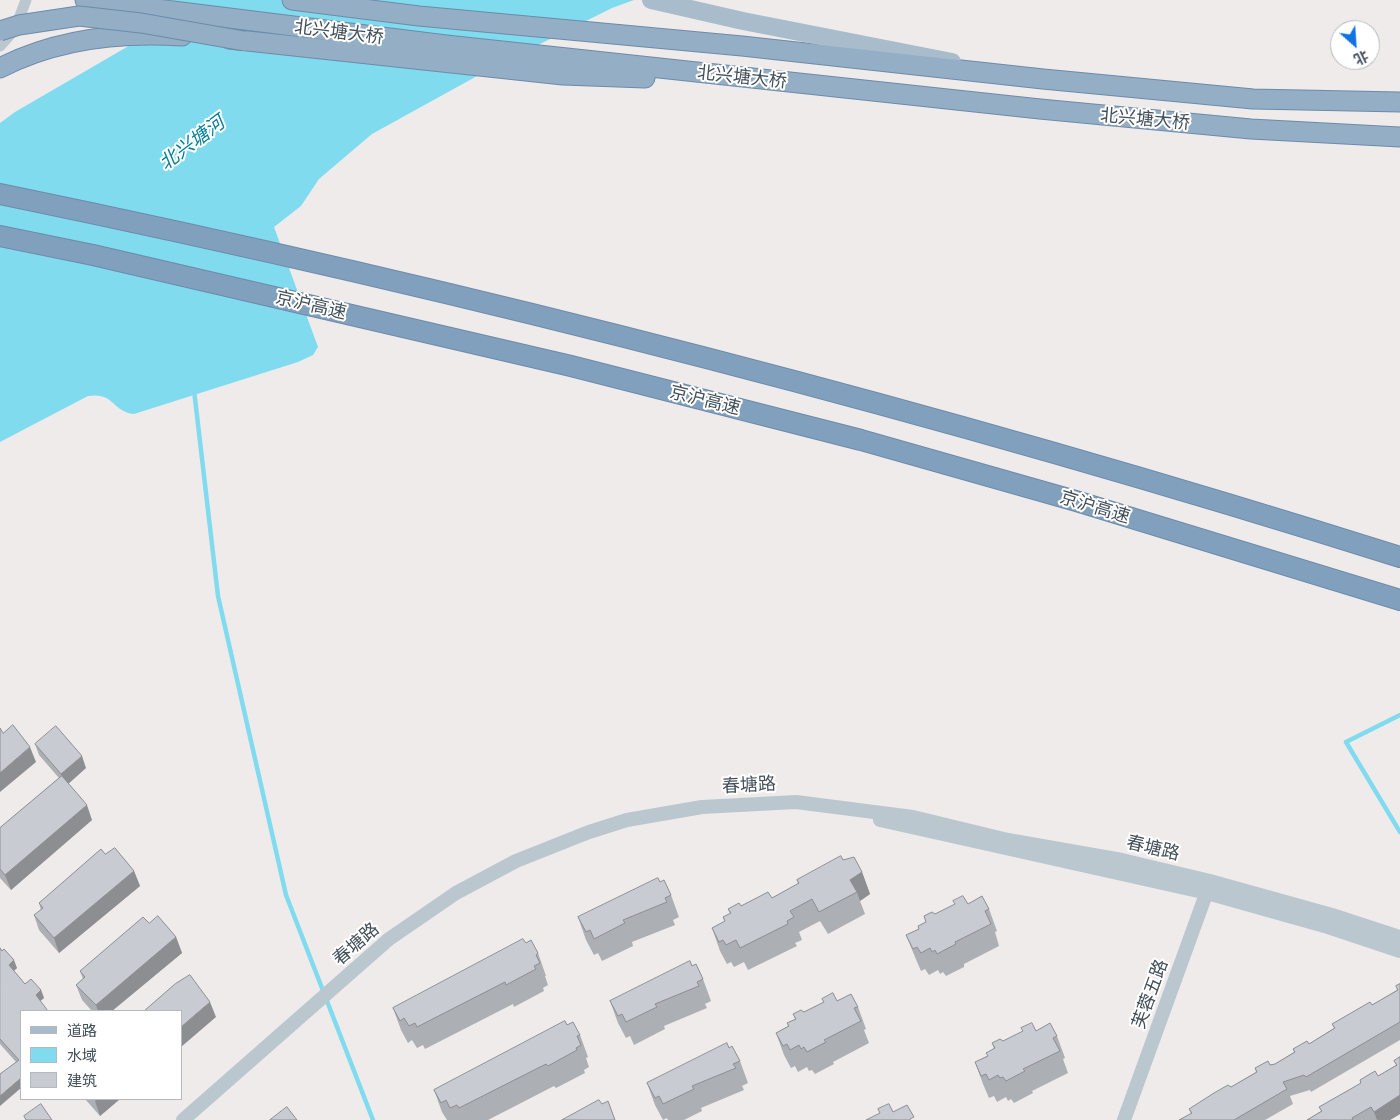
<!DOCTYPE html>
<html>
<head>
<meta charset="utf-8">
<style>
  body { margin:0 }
  #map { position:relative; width:1400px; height:1120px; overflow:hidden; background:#efebeb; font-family:Lato,"Noto Sans SC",sans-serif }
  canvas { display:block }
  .legend { position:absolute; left:20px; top:1010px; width:162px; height:90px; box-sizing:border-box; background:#fff; border:1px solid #b4b9bd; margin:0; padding:6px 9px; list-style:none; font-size:15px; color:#43505a }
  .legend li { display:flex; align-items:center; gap:10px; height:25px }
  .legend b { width:25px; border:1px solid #b4b9bd }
  .north { position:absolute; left:1330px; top:20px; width:50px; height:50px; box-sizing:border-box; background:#fff; border:1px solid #b4b9bd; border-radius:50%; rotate:154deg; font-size:14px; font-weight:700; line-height:20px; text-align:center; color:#43505a }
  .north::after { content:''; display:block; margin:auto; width:18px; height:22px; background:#1173e3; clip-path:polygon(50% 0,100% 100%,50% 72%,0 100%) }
</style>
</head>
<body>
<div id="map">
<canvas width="1400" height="1120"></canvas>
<ul class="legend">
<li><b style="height:6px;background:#a9bccc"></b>道路</li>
<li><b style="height:14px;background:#81dbef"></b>水域</li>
<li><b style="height:14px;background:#c8cbd1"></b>建筑</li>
</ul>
<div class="north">北</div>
</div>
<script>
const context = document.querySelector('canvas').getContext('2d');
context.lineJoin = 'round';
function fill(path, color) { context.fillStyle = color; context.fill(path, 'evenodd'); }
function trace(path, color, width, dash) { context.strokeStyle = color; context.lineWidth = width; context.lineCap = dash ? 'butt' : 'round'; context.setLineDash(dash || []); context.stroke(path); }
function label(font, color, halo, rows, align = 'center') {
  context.font = font + ' Lato,"Noto Sans SC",sans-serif'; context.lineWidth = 4; context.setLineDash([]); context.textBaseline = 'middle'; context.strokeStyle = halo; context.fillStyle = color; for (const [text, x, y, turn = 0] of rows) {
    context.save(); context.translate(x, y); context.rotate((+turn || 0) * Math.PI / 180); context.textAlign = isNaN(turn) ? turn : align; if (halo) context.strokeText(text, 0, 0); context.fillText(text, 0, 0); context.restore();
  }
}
fill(new Path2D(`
  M 173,0 L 634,0 L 612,8 L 488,70 L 372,134 L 319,179 L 301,206 L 274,227 L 318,347 L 313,355 L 298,362 L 134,414 C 111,411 115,392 88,396 L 0,442 L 0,123 L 15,112 L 132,44 Z`), '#81dbef');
trace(new Path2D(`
  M 194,390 L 218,596 L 286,895 L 373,1120
  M 1400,715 L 1346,742 L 1400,832`), '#81dbef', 4.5);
const trunk = new Path2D(`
  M 85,0 L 446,45 L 1040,109 L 1251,129 L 1400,137
  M 292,0 L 419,16 L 742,46 L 1043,79 L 1253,99 L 1400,102
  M 229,39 L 563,75 L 645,78
  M 0,68 C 56,39 119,32 182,36`);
const motorway = new Path2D(`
  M 0,194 C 472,291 940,412 1400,557
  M 0,236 L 93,255 L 571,366 L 861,440 L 1076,501 L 1400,600`);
trace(trunk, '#6c8ba9', 21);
trace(motorway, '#6c8ba9', 22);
trace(new Path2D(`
  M 0,46 L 15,29 L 26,0`), '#bbc7cf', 11);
trace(new Path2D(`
  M 880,820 L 1207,893 L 1328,927 L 1400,951
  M 183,1120 L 389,939 L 456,893 L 516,861 L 589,832 L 627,820 L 702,807 L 796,802 L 913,817 L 1008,840 L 1122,860 L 1210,881 L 1332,915 L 1400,937
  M 1124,1120 L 1209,886`), '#bbc7cf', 14);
trace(new Path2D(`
  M 651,0 L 743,21 L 952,62`), '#a9bccc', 18);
trace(trunk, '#94aec5', 19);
trace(motorway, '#80a0be', 20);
const trunkBridge = new Path2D(`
  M 0,31 L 19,25 L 79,16 L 141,23 L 244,41`);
trace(trunkBridge, '#6c8ba9', 21, []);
trace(trunkBridge, '#94aec5', 19);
fill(new Path2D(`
  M 35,744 L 86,768 L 68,783 L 92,820 L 11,890 L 0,878 L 0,828 L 59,778 L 39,755 Z
  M 105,854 L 134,871 L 140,886 L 59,953 L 39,930 L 34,915 L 41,910 L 39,903 Z
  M 843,860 L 862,872 L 870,894 L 860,901 L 865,914 L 828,934 L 820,921 L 799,932 L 802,940 L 795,943 L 797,946 L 748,970 L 744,962 L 734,967 L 731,962 L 727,964 L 720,951 L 712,928 L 725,921 L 723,917 L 730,914 L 728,909 L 772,898 L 798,884 L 797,880 Z
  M 660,882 L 671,895 L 679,917 L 673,920 L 675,925 L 632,942 L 633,946 L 602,961 L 598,953 L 594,955 L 586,940 L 578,917 Z
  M 968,904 L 989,909 L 997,931 L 995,932 L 999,946 L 964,964 L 964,967 L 946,976 L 943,972 L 940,974 L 938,970 L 929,975 L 925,969 L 921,971 L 915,957 L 906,935 L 919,929 L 926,922 L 924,916 L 935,914 Z
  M 149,923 L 176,937 L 182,953 L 112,1011 L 92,1011 L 82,1000 L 76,985 L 83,979 L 80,971 Z
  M 526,943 L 538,953 L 546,976 L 545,976 L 548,985 L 543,988 L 544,991 L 514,1007 L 513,1004 L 425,1049 L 423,1045 L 417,1048 L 412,1040 L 408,1043 L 401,1030 L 393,1008 Z
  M 0,948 L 17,968 L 14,971 L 25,984 L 41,990 L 44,998 L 40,1001 L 21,1088 L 16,1062 L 0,1044 Z
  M 692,966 L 703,979 L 711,1001 L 705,1004 L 707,1008 L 664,1026 L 665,1029 L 634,1045 L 630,1036 L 626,1038 L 618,1023 L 610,1001 Z
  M 1400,984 L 1400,1040 L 1311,1092 L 1310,1090 L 1290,1096 L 1293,1104 L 1265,1120 L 1179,1120 L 1191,1114 L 1189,1109 L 1231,1087 L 1256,1072 L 1255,1068 L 1275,1064 L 1294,1052 L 1293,1049 L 1309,1044 L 1334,1028 L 1332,1024 L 1372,1005 L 1397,990 L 1396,986 Z
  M 822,999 L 837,1001 L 858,1007 L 866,1029 L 864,1030 L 869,1043 L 833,1062 L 834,1064 L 815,1074 L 812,1070 L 809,1071 L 807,1067 L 798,1072 L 795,1066 L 791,1068 L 784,1055 L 776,1033 L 788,1026 L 787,1023 L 795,1019 L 793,1014 L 804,1012 L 824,1002 Z
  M 567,1025 L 580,1035 L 588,1057 L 586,1058 L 589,1067 L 584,1070 L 585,1073 L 556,1088 L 554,1086 L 488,1120 L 447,1120 L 442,1112 L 434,1090 Z
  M 1036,1031 L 1057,1036 L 1065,1058 L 1063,1059 L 1068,1073 L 1032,1091 L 1033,1093 L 1014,1103 L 1011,1099 L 1008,1101 L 1006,1097 L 997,1102 L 994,1096 L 989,1098 L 983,1084 L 975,1062 L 987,1056 L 994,1049 L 992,1043 L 1003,1041 Z
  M 729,1048 L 740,1061 L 748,1083 L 742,1086 L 744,1090 L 701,1108 L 702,1111 L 684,1120 L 668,1120 L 667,1118 L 663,1120 L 655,1105 L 647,1083 Z
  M 1400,1057 L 1400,1114 L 1390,1120 L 1307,1120 L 1321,1111 L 1319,1107 L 1361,1084 L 1360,1080 L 1378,1076 L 1396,1065 L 1394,1061 Z
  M 85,1099 L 120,1099 L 100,1116 Z`), '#acafb4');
fill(new Path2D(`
  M 30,747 L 36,762 L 0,792 L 0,773 Z
  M 82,756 L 86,768 L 66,786 L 61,774 Z
  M 87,805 L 92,820 L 11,890 L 5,875 Z
  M 134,871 L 140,886 L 59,953 L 54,938 Z
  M 862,872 L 870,894 L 860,901 L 857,892 L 850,880 Z
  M 176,937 L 182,953 L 112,1011 L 98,1011 L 96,1005 Z
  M 14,960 L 17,968 L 12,972 L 9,965 Z
  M 41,990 L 44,998 L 38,1003 L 36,995 Z
  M 210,1002 L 216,1017 L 181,1047 L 181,1027 Z
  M 21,1078 L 21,1088 L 0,1106 L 0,1096 Z
  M 1400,1095 L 1400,1114 L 1390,1120 L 1377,1120 L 1374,1112 Z
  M 97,1099 L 120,1099 L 100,1116 L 95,1101 Z`), '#8c8e92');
const building = new Path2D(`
  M 13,725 L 30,747 L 0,773 L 0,728 L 3,733 Z
  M 56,726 L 82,756 L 61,774 L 35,744 Z
  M 62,776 L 87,805 L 5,875 L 0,869 L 0,828 Z
  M 115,848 L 134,871 L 54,938 L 34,915 L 43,908 L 39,903 L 101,849 L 105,854 Z
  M 841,856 L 843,860 L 854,857 L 862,872 L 850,880 L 857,892 L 819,912 L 812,899 L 790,911 L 794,917 L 787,921 L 788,924 L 740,948 L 736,940 L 726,945 L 723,940 L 719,942 L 712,928 L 725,921 L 723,917 L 731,913 L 728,909 L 739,903 L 741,906 L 768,892 L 772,898 L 799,883 L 797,880 Z
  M 658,878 L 660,882 L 664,880 L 671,895 L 665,898 L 667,902 L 623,920 L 625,923 L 594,939 L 590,930 L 586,932 L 578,917 Z
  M 963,896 L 968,904 L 982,896 L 989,909 L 985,911 L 991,924 L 955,942 L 956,944 L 937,954 L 935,950 L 932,952 L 930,948 L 921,953 L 917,947 L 913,949 L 906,935 L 919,929 L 918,926 L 926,922 L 924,916 L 932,912 L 935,914 L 955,904 L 953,901 Z
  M 158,916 L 176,937 L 96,1005 L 76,985 L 85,977 L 80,971 L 143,917 L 149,923 Z
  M 523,939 L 526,943 L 531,940 L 538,953 L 536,955 L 540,963 L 534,966 L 536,969 L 506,985 L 505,982 L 417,1027 L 415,1023 L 409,1026 L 404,1018 L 400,1021 L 393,1008 Z
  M 0,948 L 2,951 L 4,949 L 14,960 L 9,965 L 25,984 L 31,979 L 41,990 L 36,995 L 48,1011 L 21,1011 L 21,1078 L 0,1096 L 0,1074 L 19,1060 L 0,1039 Z
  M 690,961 L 692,966 L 696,964 L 703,979 L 697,982 L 699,986 L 655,1004 L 657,1007 L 626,1022 L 622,1014 L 618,1016 L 610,1001 Z
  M 190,975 L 210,1002 L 181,1027 L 181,1011 L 144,1011 L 175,984 Z
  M 1400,984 L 1400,1022 L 1306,1077 L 1304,1075 L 1283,1082 L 1287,1089 L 1234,1120 L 1179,1120 L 1192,1113 L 1189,1109 L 1214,1093 L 1228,1085 L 1231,1087 L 1257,1072 L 1255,1068 L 1268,1061 L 1270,1065 L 1275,1064 L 1295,1052 L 1293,1049 L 1307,1041 L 1309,1044 L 1335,1028 L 1332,1024 L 1370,1002 L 1372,1005 L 1398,990 L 1396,986 Z
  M 833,993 L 837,1001 L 851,994 L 858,1007 L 854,1008 L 861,1021 L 824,1040 L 826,1042 L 807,1052 L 804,1047 L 801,1049 L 799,1045 L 790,1050 L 787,1044 L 783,1046 L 776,1033 L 789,1026 L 787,1023 L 796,1019 L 793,1014 L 801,1010 L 804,1012 L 824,1002 L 822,999 Z
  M 565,1021 L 567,1025 L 573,1022 L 580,1035 L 577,1036 L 581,1045 L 576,1048 L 577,1050 L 548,1066 L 546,1064 L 459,1108 L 457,1105 L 450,1108 L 446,1100 L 441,1103 L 434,1090 Z
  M 1032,1023 L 1036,1031 L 1050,1023 L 1057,1036 L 1053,1038 L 1060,1051 L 1023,1069 L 1025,1071 L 1006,1081 L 1003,1077 L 1000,1078 L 998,1075 L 989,1080 L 986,1074 L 981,1076 L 975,1062 L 988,1056 L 986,1053 L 995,1048 L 992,1043 L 1000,1039 L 1003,1041 L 1023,1031 L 1021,1028 Z
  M 727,1043 L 729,1048 L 732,1046 L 740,1061 L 733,1064 L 736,1068 L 692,1086 L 694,1089 L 663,1104 L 659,1096 L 655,1098 L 647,1083 Z
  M 1400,1057 L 1400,1095 L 1374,1112 L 1371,1107 L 1352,1118 L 1353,1120 L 1307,1120 L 1322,1111 L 1319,1107 L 1361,1083 L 1360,1080 L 1375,1071 L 1378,1076 L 1397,1065 L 1394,1061 Z
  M 599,1100 L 602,1104 L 608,1101 L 615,1120 L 562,1120 Z
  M 41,1104 L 52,1120 L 26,1120 L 24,1116 Z
  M 889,1104 L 893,1112 L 907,1105 L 914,1117 L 910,1119 L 910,1120 L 866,1120 L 880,1113 L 878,1109 Z
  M 287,1107 L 297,1120 L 270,1120 Z`);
fill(building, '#c8cbd1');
trace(building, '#8c8e92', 1);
label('18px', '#43505a', '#fff', [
  ["北兴塘大桥",339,32,7],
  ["北兴塘大桥",742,77,6],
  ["北兴塘大桥",1145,119,5],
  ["京沪高速",311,305,13],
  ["京沪高速",705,400,14],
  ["京沪高速",1095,507,17],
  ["春塘路",749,785,-3],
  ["春塘路",1153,848,13],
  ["春塘路",356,944,-41],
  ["芙蓉五路",1150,994,-70]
]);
label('italic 19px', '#07809b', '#fff', [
  ["北兴塘河",192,143,-37]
]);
</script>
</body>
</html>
